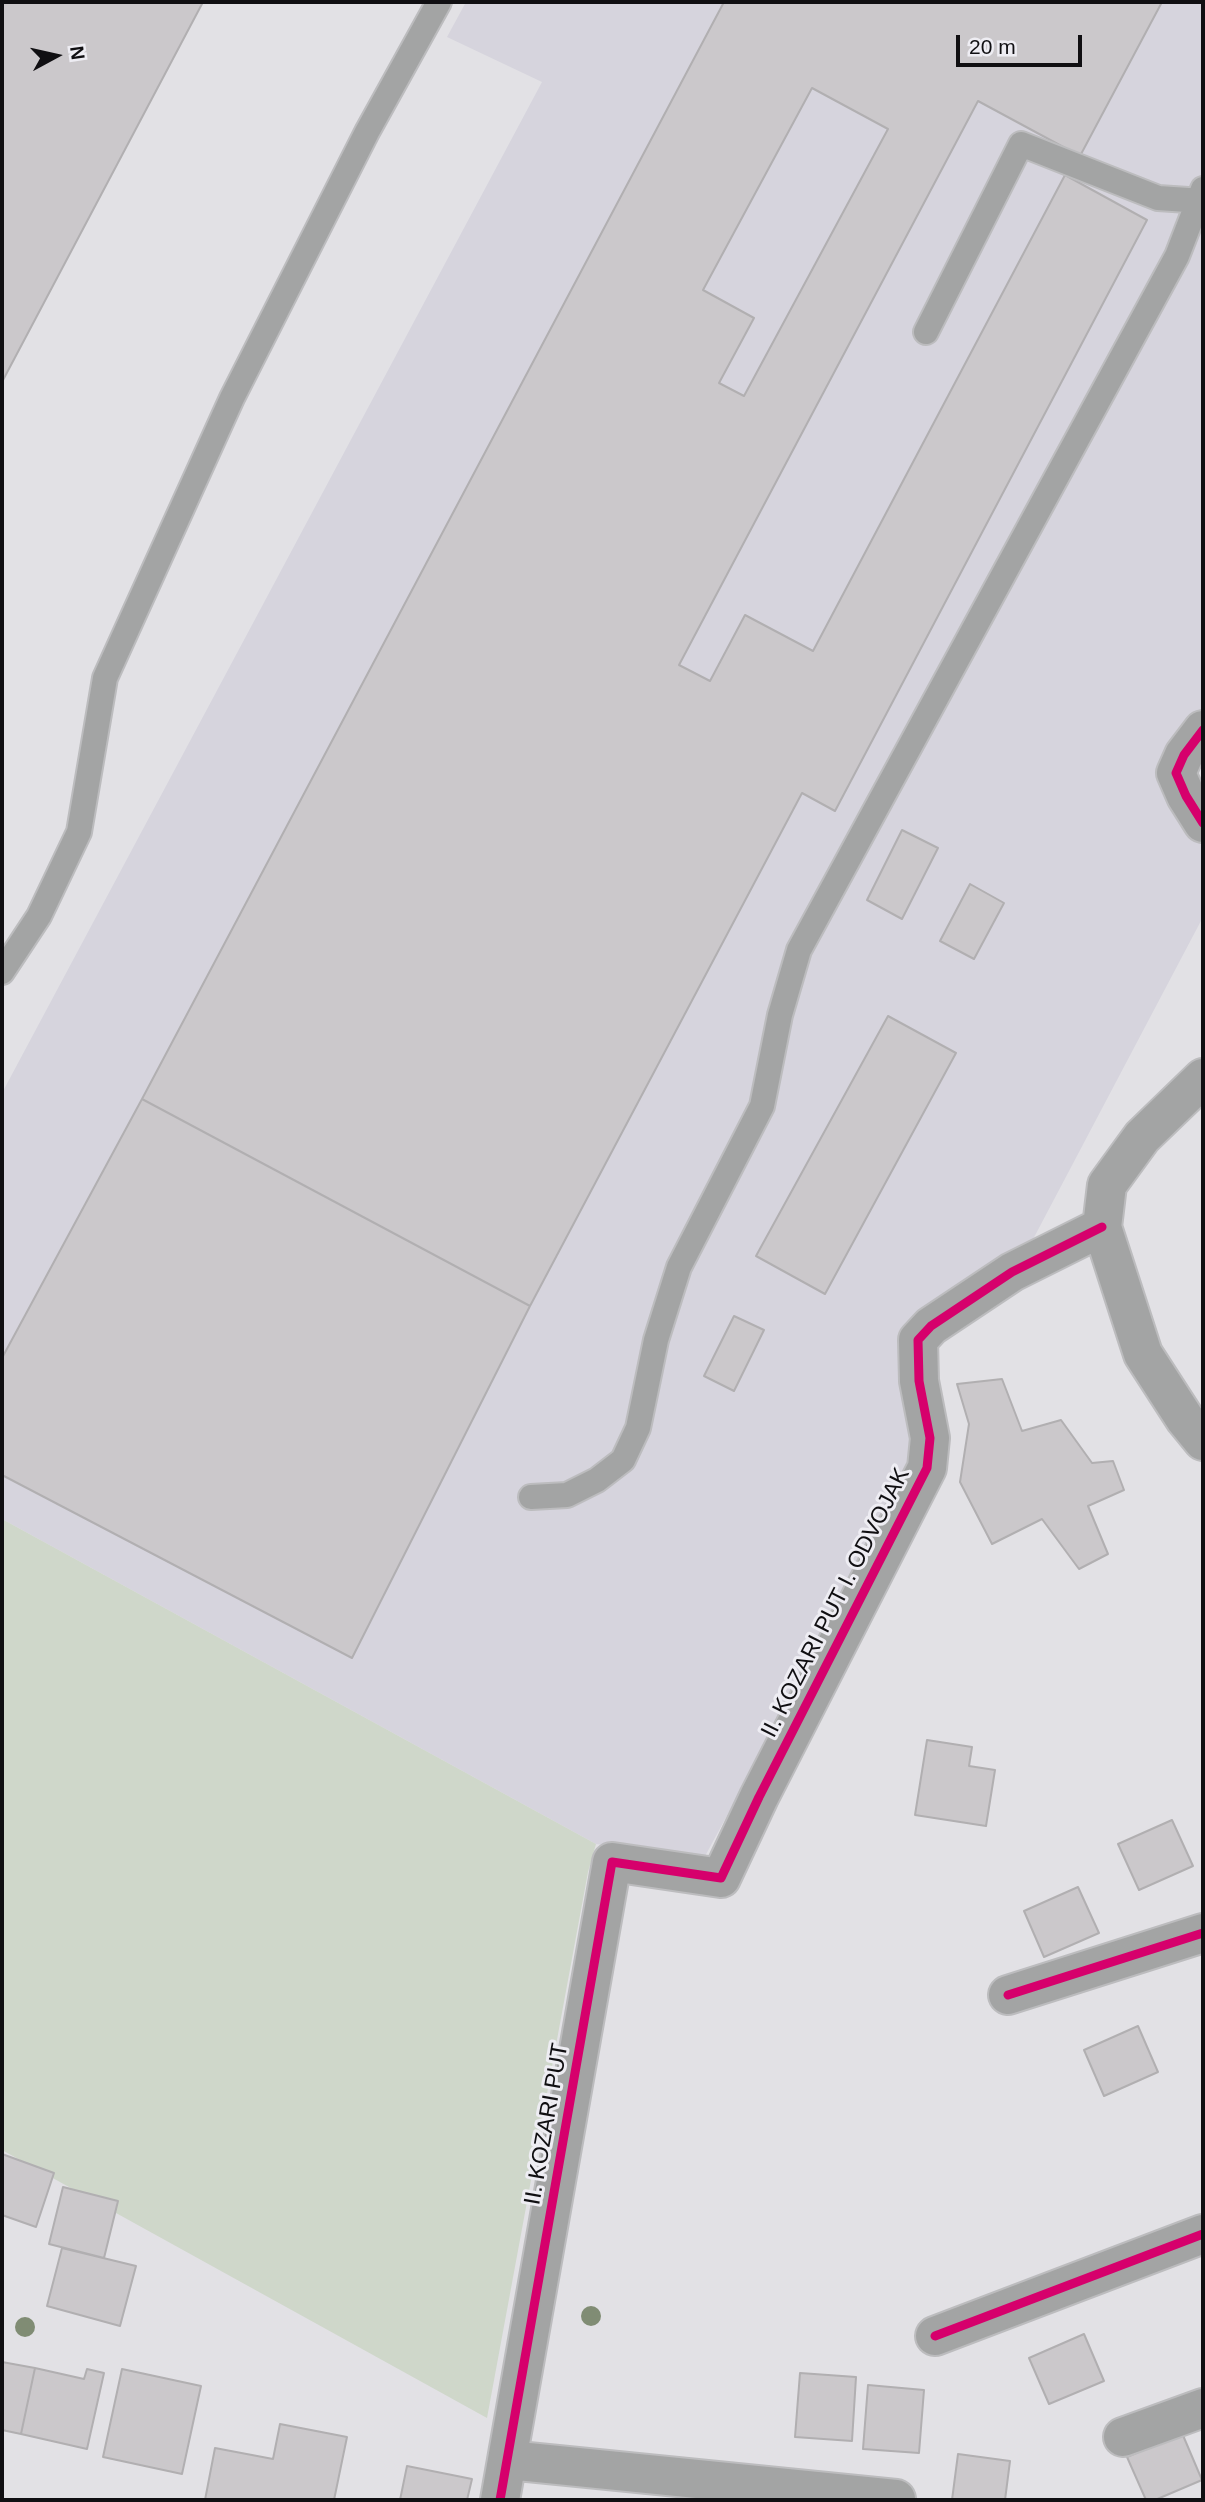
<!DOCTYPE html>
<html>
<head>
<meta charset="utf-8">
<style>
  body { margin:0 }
  #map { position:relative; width:1205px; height:2502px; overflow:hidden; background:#e2e1e5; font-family:Helvetica,sans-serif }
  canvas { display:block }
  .frame { position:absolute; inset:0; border:4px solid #100f12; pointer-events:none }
  .north { position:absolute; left:21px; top:21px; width:70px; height:70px; -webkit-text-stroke:5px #eeedf3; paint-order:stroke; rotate:82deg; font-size:19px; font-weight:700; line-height:28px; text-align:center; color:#100f12 }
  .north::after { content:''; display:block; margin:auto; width:24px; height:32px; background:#100f12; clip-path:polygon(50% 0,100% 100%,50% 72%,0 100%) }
  .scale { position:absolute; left:956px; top:35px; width:126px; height:32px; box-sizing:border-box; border:4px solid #100f12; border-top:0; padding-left:9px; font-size:21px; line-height:24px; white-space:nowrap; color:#100f12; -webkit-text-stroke:5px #eeedf3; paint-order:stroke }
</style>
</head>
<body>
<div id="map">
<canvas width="1205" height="2502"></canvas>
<div class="frame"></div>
<div class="north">N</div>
<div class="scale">20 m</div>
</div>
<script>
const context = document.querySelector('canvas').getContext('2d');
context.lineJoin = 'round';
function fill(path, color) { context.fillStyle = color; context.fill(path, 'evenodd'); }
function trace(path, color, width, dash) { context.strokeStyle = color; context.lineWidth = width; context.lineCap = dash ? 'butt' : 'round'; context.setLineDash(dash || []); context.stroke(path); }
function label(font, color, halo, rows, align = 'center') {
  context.font = font + ' Helvetica,sans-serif'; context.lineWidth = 6; context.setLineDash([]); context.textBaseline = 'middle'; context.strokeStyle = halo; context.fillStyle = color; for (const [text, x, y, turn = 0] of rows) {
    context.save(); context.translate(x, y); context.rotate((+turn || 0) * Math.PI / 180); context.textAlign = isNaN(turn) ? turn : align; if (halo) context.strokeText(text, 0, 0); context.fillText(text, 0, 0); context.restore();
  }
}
fill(new Path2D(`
  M 466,2 L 1203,2 L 1203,708 L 1157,779 L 1203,848 L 1203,917 L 1030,1245 L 899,1331 L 920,1460 L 704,1858 L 596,1844 L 2,1519 L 2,1093 L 542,82 L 447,37 Z`), '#d6d4dd');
fill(new Path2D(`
  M 2,1519 L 596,1844 L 588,1872 L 487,2418 L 2,2150 Z`), '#cfd7ca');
const building = new Path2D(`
  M 2,2 L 203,2 L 2,382 Z
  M 724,2 L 1162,2 L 1080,156 L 978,101 L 679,665 L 710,681 L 745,615 L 813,651 L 1065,175 L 1147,220 L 835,811 L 802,793 L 530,1306 L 142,1099 ZM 812,88 L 888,129 L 744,396 L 719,383 L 754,318 L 703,290 Z
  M 902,830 L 938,848 L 902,919 L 867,900 Z
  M 970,884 L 1004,903 L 974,959 L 940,941 Z
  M 888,1016 L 956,1053 L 825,1294 L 756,1256 Z
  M 142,1099 L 530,1306 L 352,1658 L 2,1475 L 2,1358 Z
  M 734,1316 L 764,1330 L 734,1391 L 704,1376 Z
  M 1002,1379 L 1022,1431 L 1061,1420 L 1092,1463 L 1113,1461 L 1124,1490 L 1088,1506 L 1108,1554 L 1079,1569 L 1042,1519 L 992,1544 L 960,1482 L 969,1424 L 957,1384 Z
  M 927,1740 L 972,1747 L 969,1766 L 995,1770 L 986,1826 L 915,1815 Z
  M 1172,1820 L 1193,1866 L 1139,1890 L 1118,1844 Z
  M 1078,1887 L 1099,1933 L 1044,1957 L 1024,1911 Z
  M 1138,2026 L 1158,2072 L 1104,2096 L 1084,2050 Z
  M 2,2154 L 54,2173 L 36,2227 L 2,2215 Z
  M 63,2187 L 118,2201 L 104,2258 L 49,2244 Z
  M 62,2248 L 136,2266 L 120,2326 L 47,2306 Z
  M 1084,2334 L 1104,2381 L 1049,2404 L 1029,2358 Z
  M 2,2362 L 35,2368 L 21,2434 L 2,2430 Z
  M 35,2368 L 84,2379 L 87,2369 L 104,2373 L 87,2449 L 21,2434 Z
  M 122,2369 L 201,2386 L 182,2474 L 103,2457 Z
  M 800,2373 L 856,2377 L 852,2441 L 795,2437 Z
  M 868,2385 L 924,2390 L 919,2453 L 863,2449 Z
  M 280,2424 L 347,2437 L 334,2500 L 205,2500 L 215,2448 L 273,2459 Z
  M 1182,2433 L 1202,2480 L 1155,2500 L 1146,2500 L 1127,2457 Z
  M 958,2454 L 1010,2461 L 1005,2500 L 952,2500 Z
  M 407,2466 L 472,2479 L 467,2500 L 400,2500 Z`);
fill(building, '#cbc8cb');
trace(building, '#b1afb1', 2);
const service = new Path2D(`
  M 926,332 L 1021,144 L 1158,198 L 1203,201
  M 2,972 L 39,916 L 79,832 L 105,678 L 232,398 L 367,132 L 439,2
  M 531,1497 L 567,1495 L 597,1480 L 623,1460 L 638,1428 L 656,1340 L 679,1267 L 762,1106 L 780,1015 L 799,950 L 1177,256 L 1203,189`);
const minor = new Path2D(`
  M 1203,730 L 1184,755 L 1176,773 L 1186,796 L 1203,823
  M 1203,1078 L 1142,1137 L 1107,1185 L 1102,1227 L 1143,1354 L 1185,1419 L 1203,1441
  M 1008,1995 L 1203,1933
  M 935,2336 L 1203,2234
  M 1123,2437 L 1203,2408
  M 508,2460 L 896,2499
  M 500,2500 L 612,1862 L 721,1878 L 759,1797 L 927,1468 L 930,1438 L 919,1381 L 918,1340 L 931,1326 L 1012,1272 L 1102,1227`);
trace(service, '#bcbcbe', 28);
trace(minor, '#bcbcbe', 42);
trace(service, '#a3a4a4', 24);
trace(minor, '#a3a4a4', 38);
trace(new Path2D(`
  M 1203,730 L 1184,755 L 1176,773 L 1186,796 L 1203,823
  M 1008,1995 L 1203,1933
  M 935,2336 L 1203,2234
  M 500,2500 L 612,1862 L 721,1878 L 759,1797 L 927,1468 L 930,1438 L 919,1381 L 918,1340 L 931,1326 L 1012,1272 L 1102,1227`), '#d6006c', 9);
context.fillStyle = '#808c74';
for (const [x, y] of [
  [591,2316],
  [25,2327]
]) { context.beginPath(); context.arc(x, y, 10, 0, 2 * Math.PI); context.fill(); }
label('23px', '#100f12', '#eeedf3', [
  ["II. KOZARI PUT I. ODVOJAK",836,1603,-63],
  ["II. KOZARI PUT",547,2124,-80]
]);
</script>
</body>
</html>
